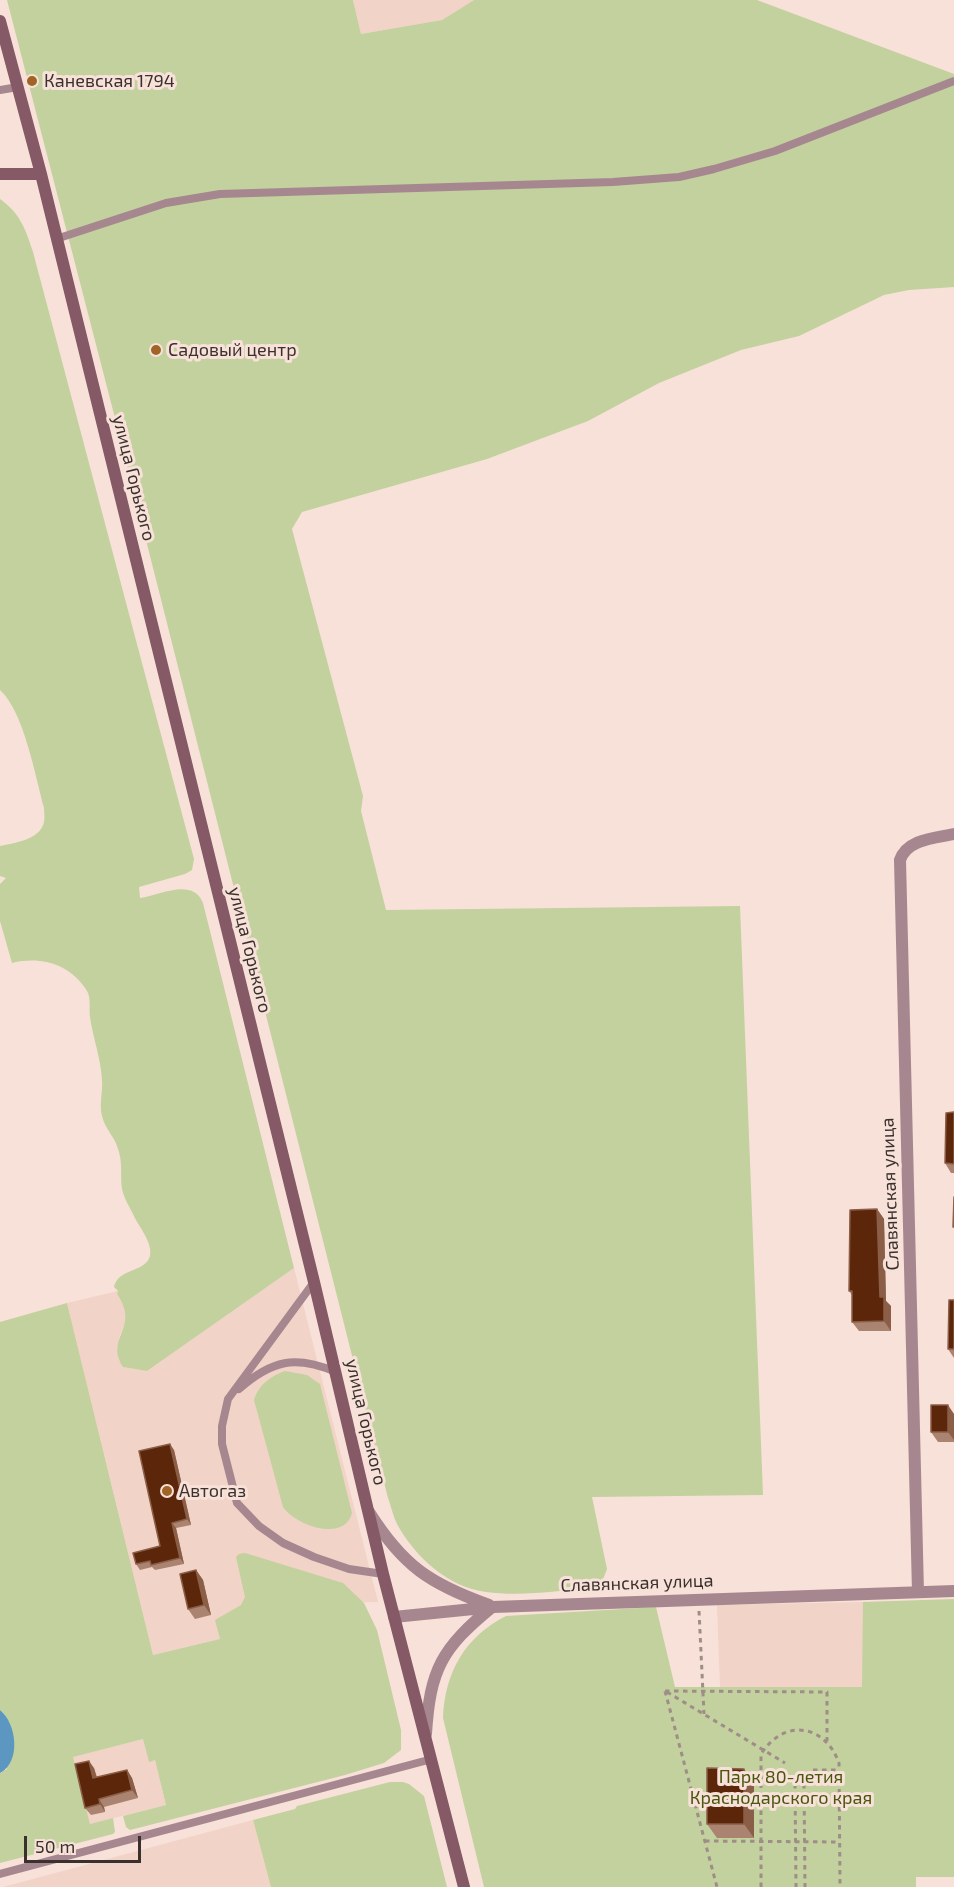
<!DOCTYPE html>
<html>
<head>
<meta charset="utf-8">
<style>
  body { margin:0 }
  #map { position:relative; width:954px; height:1887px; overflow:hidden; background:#f8e1d8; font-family:"Exo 2",sans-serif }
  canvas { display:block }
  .scale { position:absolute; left:24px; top:1836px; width:117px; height:27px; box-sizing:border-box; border:3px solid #3a312e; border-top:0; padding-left:8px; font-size:18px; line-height:21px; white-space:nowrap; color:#3a312e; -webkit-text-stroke:4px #f8e1d8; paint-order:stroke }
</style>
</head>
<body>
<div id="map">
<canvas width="954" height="1887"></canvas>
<div class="scale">50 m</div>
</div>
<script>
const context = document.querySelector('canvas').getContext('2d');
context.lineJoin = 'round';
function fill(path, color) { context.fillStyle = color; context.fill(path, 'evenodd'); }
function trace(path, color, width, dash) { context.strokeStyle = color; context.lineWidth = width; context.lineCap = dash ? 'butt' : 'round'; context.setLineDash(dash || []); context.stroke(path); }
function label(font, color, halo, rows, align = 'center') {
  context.font = font + ' "Exo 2",sans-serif'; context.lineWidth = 6; context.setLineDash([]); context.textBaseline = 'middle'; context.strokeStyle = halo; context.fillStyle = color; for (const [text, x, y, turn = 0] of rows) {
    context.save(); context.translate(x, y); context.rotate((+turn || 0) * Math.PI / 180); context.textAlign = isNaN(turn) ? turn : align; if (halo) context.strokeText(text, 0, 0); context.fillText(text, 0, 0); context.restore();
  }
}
fill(new Path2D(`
  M 353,0 L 474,0 L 442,20 L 361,34 Z
  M 294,1268 L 378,1602 L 241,1605 L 216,1620 L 220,1639 L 153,1655 L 67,1303 L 118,1291 L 117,1294 L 123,1303 L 127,1314 L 125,1325 L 120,1335 L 117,1349 L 119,1360 L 124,1367 L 147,1371 Z
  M 863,1602 L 863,1687 L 720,1687 L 717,1605 Z
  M 143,1739 L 149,1761 L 155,1760 L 166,1805 L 90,1824 L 72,1757 Z
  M 253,1820 L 271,1887 L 3,1887 Z`), '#f1d3c7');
fill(new Path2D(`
  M 7,0 L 353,0 L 361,34 L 442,20 L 474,0 L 757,0 L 954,74 L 954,287 L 909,290 L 884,295 L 799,336 L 741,350 L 659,383 L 588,421 L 487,459 L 302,512 L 292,529 L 363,796 L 361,811 L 386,910 L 740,906 L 763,1495 L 592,1497 L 607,1569 L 600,1587 C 563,1590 523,1597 486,1592 C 448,1587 415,1557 397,1524 C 393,1516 391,1506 388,1498 L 123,449 Z
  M 0,199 C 20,213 26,230 33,252 L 194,859 L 192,870 L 185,874 L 139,887 L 140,898 C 160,895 193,877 203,903 L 294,1268 L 147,1371 L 123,1367 C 104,1337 141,1329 117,1294 L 118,1291 L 114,1287 C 118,1268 145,1273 150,1256 C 153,1242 138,1226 133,1214 C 129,1206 124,1198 122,1189 C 120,1176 123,1162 118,1149 C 115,1137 105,1129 102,1116 C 99,1104 103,1092 102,1080 C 101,1059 93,1038 90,1017 C 89,1009 91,997 87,991 C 70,964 41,956 12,963 L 0,921 L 0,884 L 6,878 L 0,876 L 0,846 C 14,843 40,840 44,822 C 45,818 44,812 44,808 C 35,775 24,712 0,690 Z
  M 67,1303 L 153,1655 L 220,1639 L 215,1620 L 241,1605 L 245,1597 L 236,1557 L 239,1554 L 245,1553 L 343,1583 L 364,1603 L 377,1630 L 401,1730 L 401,1750 L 384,1763 L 345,1775 L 130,1830 L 126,1827 L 123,1816 L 166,1805 L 155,1760 L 149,1762 L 143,1739 L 73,1757 L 90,1824 L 113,1818 L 115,1832 L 113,1834 L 0,1863 L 0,1773 L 7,1769 L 4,1714 L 0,1710 L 0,1322 Z
  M 285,1371 L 307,1375 L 320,1384 L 352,1513 C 344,1543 295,1525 283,1507 L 254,1400 C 259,1384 271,1376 285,1371 Z
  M 954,1599 L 954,1877 L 916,1877 L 916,1887 L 484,1887 L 443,1718 C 445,1672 465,1637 506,1616 L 656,1607 L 675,1687 L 862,1687 L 863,1602 Z
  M 390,1782 L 403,1782 L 409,1784 L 424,1796 L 447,1887 L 271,1887 L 253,1820 L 295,1809 L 297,1806 Z`), '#c2d19d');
fill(new Path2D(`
  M 0,1710 C 17,1724 21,1762 0,1773 Z`), '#5c97c1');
trace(new Path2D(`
  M 699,1611 L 704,1714
  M 665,1691 L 827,1692 L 827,1741
  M 665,1691 L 717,1887
  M 667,1692 L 785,1763
  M 813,1770 L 838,1770
  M 795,1784 L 796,1887
  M 804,1784 L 805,1887
  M 705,1841 L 839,1842
  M 761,1887 L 761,1754 C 784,1718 825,1724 839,1763 L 840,1887`), '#9f8e88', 3, [4.5, 4.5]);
trace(new Path2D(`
  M 0,90 L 18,87
  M 56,239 L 166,203 L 220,194 L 613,182 L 679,177 L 714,169 L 775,151 L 954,81
  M 314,1282 L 228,1399 L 222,1426 L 222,1444 L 237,1503 L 259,1526 L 283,1543 L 314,1557 L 349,1569 L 383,1574
  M 239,1389 C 272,1360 295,1355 336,1372
  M 0,1874 L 432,1759`), '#a6878f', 8);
trace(new Path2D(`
  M 369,1512 C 403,1566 430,1584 489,1605
  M 918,1592 L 900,860 C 907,839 935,838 954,834
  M 394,1617 L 493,1607 L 954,1591
  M 426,1734 C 430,1669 442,1648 492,1607`), '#a6878f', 12);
trace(new Path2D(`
  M 0,21 L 41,174 L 314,1282 L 383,1574 L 464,1887
  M 0,174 L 41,174`), '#855965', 12);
fill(new Path2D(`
  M 954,1112 L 954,1173 L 951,1173 L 945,1163 Z
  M 877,1209 L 884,1219 L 886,1301 L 891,1306 L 891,1331 L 859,1331 L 852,1322 L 852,1295 L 849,1291 Z
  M 954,1300 L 954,1358 L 948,1349 Z
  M 954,1414 L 954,1442 L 938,1442 L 931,1432 Z
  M 174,1450 L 191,1525 L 176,1528 L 184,1564 L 155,1570 L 152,1567 L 140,1570 L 136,1564 L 160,1546 Z
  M 196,1570 L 203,1580 L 211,1615 L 195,1619 L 188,1609 Z
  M 94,1768 L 97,1777 L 127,1770 L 132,1778 L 138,1798 L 104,1807 L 105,1812 L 91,1815 L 85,1808 Z
  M 754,1783 L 754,1838 L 717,1838 L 707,1824 Z`), '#aa8471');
fill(new Path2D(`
  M 877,1209 L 884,1219 L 886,1301 L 891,1306 L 891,1331 L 884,1321 L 880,1297 Z
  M 948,1405 L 954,1414 L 954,1440 L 948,1432 Z
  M 170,1444 L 174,1450 L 191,1525 L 187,1519 Z
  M 172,1523 L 176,1528 L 184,1564 L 180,1558 Z
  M 196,1570 L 203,1580 L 211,1615 L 204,1605 Z
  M 89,1761 L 94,1768 L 99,1786 L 93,1778 Z
  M 744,1769 L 754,1783 L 754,1838 L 744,1824 Z
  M 127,1770 L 132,1778 L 138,1798 L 132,1790 Z
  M 99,1799 L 104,1807 L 105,1812 L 100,1804 Z`), '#8b5e48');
const building = new Path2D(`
  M 954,1112 L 954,1164 L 945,1163 L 946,1113 Z
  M 954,1197 L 954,1227 L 953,1227 Z
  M 877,1209 L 880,1297 L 884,1297 L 884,1321 L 852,1322 L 852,1291 L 849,1291 L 850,1210 Z
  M 949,1300 L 954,1300 L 954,1349 L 948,1349 Z
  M 931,1405 L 948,1405 L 948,1432 L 931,1432 Z
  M 170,1444 L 187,1519 L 172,1523 L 180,1558 L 151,1565 L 150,1561 L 136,1564 L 133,1553 L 160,1546 L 139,1451 Z
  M 196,1570 L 204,1605 L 188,1609 L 180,1574 Z
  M 89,1761 L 93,1778 L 127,1770 L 132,1790 L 99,1799 L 100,1804 L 85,1808 L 75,1764 Z
  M 707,1768 L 744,1769 L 744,1824 L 707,1824 Z`);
fill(building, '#5c260a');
trace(building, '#8b5e48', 1.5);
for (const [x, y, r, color] of [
  [32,81,6,"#a06426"],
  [156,350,6,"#a06426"],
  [167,1491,6,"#a06426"]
]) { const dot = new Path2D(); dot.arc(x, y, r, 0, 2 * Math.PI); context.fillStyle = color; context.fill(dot); trace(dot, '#f8e1d8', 2); }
label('18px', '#3a312e', '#f8e1d8', [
  ["Каневская 1794",44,81],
  ["Садовый центр",168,350],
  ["Автогаз",179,1491]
], 'left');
label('18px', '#3a312e', '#f8e1d8', [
  ["улица Горького",134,478,76],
  ["улица Горького",250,950,76],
  ["Славянская улица",890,1194,-92],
  ["улица Горького",366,1422,77],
  ["Славянская улица",637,1583,-2]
]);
label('18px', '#48560e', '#f8e1d8', [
  ["Парк 80-летия",781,1777],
  ["Краснодарского края",781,1798]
]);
</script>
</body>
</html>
